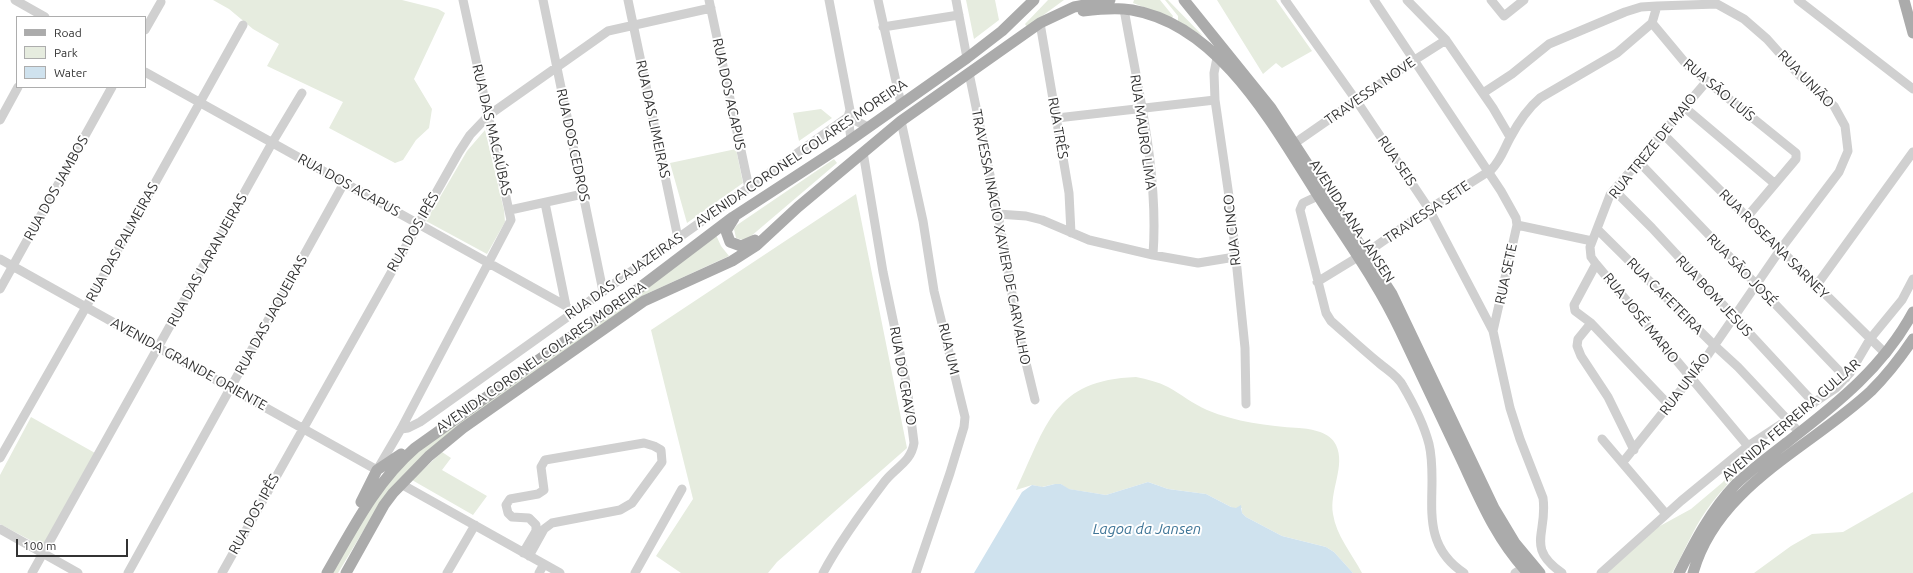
<!DOCTYPE html>
<html>
<head>
<meta charset="utf-8">
<style>
  body { margin:0 }
  #map { position:relative; width:1913px; height:573px; overflow:hidden; background:#fff; font-family:Ubuntu,sans-serif }
  canvas { display:block }
  .legend { position:absolute; left:16px; top:16px; width:130px; height:72px; box-sizing:border-box; background:#fff; border:1px solid #adadad; margin:0; padding:5px 7px; list-style:none; font-size:12px; color:#333 }
  .legend li { display:flex; align-items:center; gap:8px; height:20px }
  .legend b { width:20px; border:1px solid #adadad }
  .scale { position:absolute; left:16px; top:539px; width:112px; height:18px; box-sizing:border-box; border:2px solid #333; border-top:0; padding-left:5px; font-size:12px; line-height:14px; white-space:nowrap; color:#333; -webkit-text-stroke:3px #fff; paint-order:stroke }
</style>
</head>
<body>
<div id="map">
<canvas width="1913" height="573"></canvas>
<ul class="legend">
<li><b style="height:5px;background:#ababab"></b>Road</li>
<li><b style="height:11px;background:#e6ecdf"></b>Park</li>
<li><b style="height:11px;background:#cfe2ee"></b>Water</li>
</ul>
<div class="scale">100 m</div>
</div>
<script>
const context = document.querySelector('canvas').getContext('2d');
context.lineJoin = 'round';
function fill(path, color) { context.fillStyle = color; context.fill(path, 'evenodd'); }
function trace(path, color, width, dash) { context.strokeStyle = color; context.lineWidth = width; context.lineCap = dash ? 'butt' : 'round'; context.setLineDash(dash || []); context.stroke(path); }
function label(font, color, halo, rows, align = 'center') {
  context.font = font + ' Ubuntu,sans-serif'; context.lineWidth = 4; context.setLineDash([]); context.textBaseline = 'middle'; context.strokeStyle = halo; context.fillStyle = color; for (const [text, x, y, turn = 0] of rows) {
    context.save(); context.translate(x, y); context.rotate((+turn || 0) * Math.PI / 180); context.textAlign = isNaN(turn) ? turn : align; if (halo) context.strokeText(text, 0, 0); context.fillText(text, 0, 0); context.restore();
  }
}
fill(new Path2D(`
  M 213,0 L 402,0 L 438,9 L 445,13 L 414,79 L 432,109 L 429,128 L 416,140 L 403,160 L 395,163 L 329,128 L 343,102 L 267,66 L 279,44 L 253,29 L 229,9 Z
  M 966,0 L 995,0 L 999,20 L 974,39 Z
  M 1048,0 L 1064,0 L 1027,27 L 1025,24 Z
  M 1134,0 L 1160,0 L 1173,16 L 1172,18 L 1133,3 Z
  M 1165,0 L 1168,0 L 1203,36 L 1178,21 L 1178,16 Z
  M 1217,0 L 1276,0 L 1312,51 L 1282,68 L 1276,63 L 1263,74 Z
  M 821,109 L 832,118 L 799,141 L 793,113 Z
  M 485,130 L 504,210 L 505,222 L 487,254 L 426,221 L 467,151 Z
  M 736,149 L 743,183 L 687,223 L 670,163 Z
  M 834,159 L 837,163 L 750,237 L 743,240 L 736,238 L 734,229 L 737,225 Z
  M 856,194 L 907,448 L 777,562 L 768,573 L 681,573 L 656,556 L 693,499 L 651,330 Z
  M 716,235 L 721,246 L 729,256 L 644,295 L 459,426 L 380,503 L 338,573 L 330,573 L 362,521 L 394,474 L 422,448 Z
  M 1136,377 C 1147,379 1158,382 1168,387 C 1181,394 1193,404 1207,410 C 1236,422 1267,426 1299,428 C 1312,429 1330,432 1336,445 C 1346,466 1329,491 1333,514 C 1336,535 1352,554 1362,573 L 1353,573 L 1334,552 L 1326,547 L 1282,536 L 1246,517 L 1242,513 L 1242,508 L 1233,508 L 1206,494 L 1168,489 L 1148,482 L 1106,495 L 1068,489 L 1061,484 L 1055,484 L 1042,487 L 1032,485 L 1016,490 C 1047,425 1053,380 1136,377 Z
  M 31,417 L 95,453 L 43,547 L 0,524 L 0,475 Z
  M 1763,442 L 1766,446 C 1745,467 1722,487 1706,511 C 1692,531 1684,553 1672,573 L 1605,573 L 1649,532 L 1691,509 L 1723,482 L 1740,458 Z
  M 442,452 L 451,458 L 442,470 L 487,496 L 473,515 L 412,480 Z
  M 1913,492 L 1913,573 L 1754,573 L 1791,546 L 1812,534 L 1843,532 Z`), '#e6ecdf');
fill(new Path2D(`
  M 1148,482 L 1168,489 L 1206,494 L 1231,507 L 1236,508 L 1241,505 L 1242,513 L 1246,517 L 1282,536 L 1326,547 L 1334,552 L 1353,573 L 974,573 L 1022,492 L 1032,485 L 1043,487 L 1055,484 L 1061,484 L 1069,489 L 1106,495 Z`), '#cfe2ee');
trace(new Path2D(`
  M 15,0 L 45,17
  M 543,0 L 603,291
  M 628,0 L 678,238
  M 709,0 L 749,188
  M 829,0 L 850,110 L 848,117 L 851,139
  M 878,0 L 901,104
  M 956,0 L 967,58
  M 1285,0 L 1356,100 L 1429,209 L 1493,331
  M 1374,0 L 1501,191 L 1516,218 L 1517,225 L 1493,331 L 1510,408 L 1520,439 L 1543,498 C 1548,534 1525,547 1562,573
  M 1407,0 L 1446,40 L 1493,108 L 1510,137
  M 1491,0 L 1504,16 L 1524,0
  M 1798,0 L 1913,89
  M 1124,9 C 1138,90 1159,173 1153,255
  M 1040,23 L 1069,193 L 1071,233
  M 1652,23 L 1687,65 L 1796,153 L 1796,159 L 1747,217
  M 883,27 L 959,15
  M 145,30 L 161,2
  M 1217,58 L 1214,73 L 1215,100 L 1231,210 L 1245,348 L 1246,404
  M 145,72 L 566,306 L 572,313
  M 969,73 L 998,214 L 1019,334 L 1035,400
  M 1483,93 L 1512,74 L 1549,44 L 1625,12 L 1641,7 L 1657,6
  M 1684,107 L 1774,183
  M 848,117 L 868,127
  M 1057,118 L 1215,100
  M 0,120 L 18,87
  M 901,121 L 923,221 L 934,291 L 965,417 L 964,427 L 950,473 L 916,573
  M 1662,133 L 1886,354
  M 1295,143 L 1413,61 L 1446,40
  M 1638,161 L 1846,378
  M 1614,190 L 1652,228 L 1814,403
  M 1318,196 L 1303,203 L 1300,210 L 1326,313 L 1331,321 C 1347,335 1362,349 1379,363 C 1387,370 1398,376 1403,386 C 1413,403 1424,425 1429,444 C 1440,490 1414,540 1464,573
  M 545,203 L 566,306
  M 510,210 L 583,194
  M 998,214 L 1026,216 L 1042,220 L 1089,240 L 1153,255 L 1198,263 L 1235,257
  M 1517,225 L 1592,241
  M 1597,229 L 1714,345 L 1738,367 L 1800,433
  M 1366,253 L 1429,209 L 1491,170 C 1501,160 1504,149 1510,138 C 1518,123 1527,109 1540,98 L 1617,53 L 1652,23 L 1657,6 L 1717,4 L 1744,19 L 1767,39 L 1799,75 L 1834,106 L 1845,126 L 1848,151 L 1839,172 L 1780,250 L 1701,365 L 1623,462
  M 0,259 L 377,470 L 401,429 L 511,220 L 463,0
  M 1596,264 L 1748,446
  M 1317,282 L 1358,257
  M 1816,286 L 1913,152
  M 0,289 L 112,87
  M 1591,323 L 1578,339 L 1577,346 L 1581,356 L 1608,397 L 1634,450
  M 1669,405 L 1591,323 L 1575,311 L 1574,305 L 1596,264 L 1591,257 L 1590,247 L 1610,195 L 1707,81
  M 401,429 L 408,428 L 420,422 L 848,117
  M 1602,439 L 1666,514
  M 0,458 L 86,307 L 243,25
  M 401,484 L 560,573
  M 0,529 L 78,573
  M 523,553 L 536,531 L 536,525 L 529,518 L 512,517 L 508,513 L 506,505 L 510,499 L 538,494 L 544,490 L 541,467 L 545,460 L 644,443 L 654,446 L 661,450 L 662,462 L 632,503 L 620,510 L 552,523 L 544,529 L 529,556
  M 32,573 L 272,143 L 302,93
  M 128,573 L 344,183
  M 222,573 L 459,152 L 470,135 L 489,115 L 608,31 L 711,8
  M 447,573 L 475,525
  M 539,573 L 544,564
  M 635,573 L 682,489
  M 823,573 C 840,541 863,510 885,481 C 896,467 911,462 914,443 L 907,387 L 883,272 L 863,152
  M 1515,573 L 1523,568
  M 1601,573 L 1681,501 L 1748,446 L 1836,388 L 1850,373 L 1870,339 L 1902,300 L 1913,279`), '#d0d0d0', 9);
trace(new Path2D(`
  M 1184,0 L 1271,108 L 1392,294 L 1494,508 L 1515,543 L 1540,573
  M 1904,0 L 1913,33
  M 1083,11 C 1099,9 1116,7 1132,10 C 1221,25 1275,129 1319,197 C 1347,241 1378,283 1400,330 C 1421,374 1442,419 1463,463 C 1481,502 1498,542 1528,573
  M 734,218 L 726,231 L 730,242 L 741,246 L 755,240
  M 361,502 L 377,470 L 401,454
  M 327,573 C 353,528 376,482 415,448 L 638,289 L 733,217 L 842,146 L 967,58 L 1002,31 L 1034,0
  M 346,573 L 384,505 L 393,493 L 429,456 L 463,428 L 644,301 L 732,261 L 757,245 L 798,207 L 901,121 L 1040,23 L 1074,7 L 1110,0
  M 1679,573 C 1695,541 1711,510 1736,484 C 1753,468 1772,454 1790,440 C 1838,403 1884,366 1913,312
  M 1693,573 C 1717,486 1810,448 1871,391 C 1887,375 1901,357 1913,339`), '#ababab', 11);
label('14px', '#333', '#fff', [
  ["RUA UNIÃO",1806,79,46],
  ["RUA SÃO LUÍS",1719,90,40],
  ["TRAVESSA NOVE",1370,91,-35],
  ["RUA DOS ACAPUS",729,94,78],
  ["RUA DAS LIMEIRAS",653,119,78],
  ["RUA TRÊS",1058,128,80],
  ["RUA DAS MACAÚBAS",492,130,77],
  ["RUA MAURO LIMA",1143,132,82],
  ["RUA DOS CEDROS",573,145,78],
  ["RUA TREZE DE MAIO",1653,146,-51],
  ["AVENIDA CORONEL COLARES MOREIRA",801,153,-34],
  ["RUA SEIS",1397,161,56],
  ["RUA DOS ACAPUS",349,185,29],
  ["RUA DOS JAMBOS",56,188,-61],
  ["TRAVESSA SETE",1427,212,-34],
  ["AVENIDA ANA JANSEN",1352,221,57],
  ["RUA CINCO",1232,230,-96],
  ["RUA DOS IPÊS",413,232,-60],
  ["TRAVESSA INACIO XAVIER DE CARVALHO",1001,237,79],
  ["RUA DAS PALMEIRAS",122,242,-61],
  ["RUA ROSEANA SARNEY",1774,244,45],
  ["RUA DAS LARANJEIRAS",207,260,-61],
  ["RUA SÃO JOSÉ",1742,270,46],
  ["RUA SETE",1506,274,-78],
  ["RUA DAS CAJAZEIRAS",624,276,-35],
  ["RUA CAFETEIRA",1665,296,45],
  ["RUA BOM JESUS",1714,296,47],
  ["RUA DAS JAQUEIRAS",271,315,-61],
  ["RUA JOSÉ MARIO",1641,318,51],
  ["RUA UM",949,349,77],
  ["AVENIDA CORONEL COLARES MOREIRA",541,357,-35],
  ["AVENIDA GRANDE ORIENTE",189,364,29],
  ["RUA DO CRAVO",903,376,80],
  ["RUA UNIÃO",1685,384,-53],
  ["AVENIDA FERREIRA GULLAR",1791,420,-41],
  ["RUA DOS IPÊS",254,514,-61]
]);
label('italic 15px', '#3f7597', '#fff', [
  ["Lagoa da Jansen",1147,529]
]);
</script>
</body>
</html>
